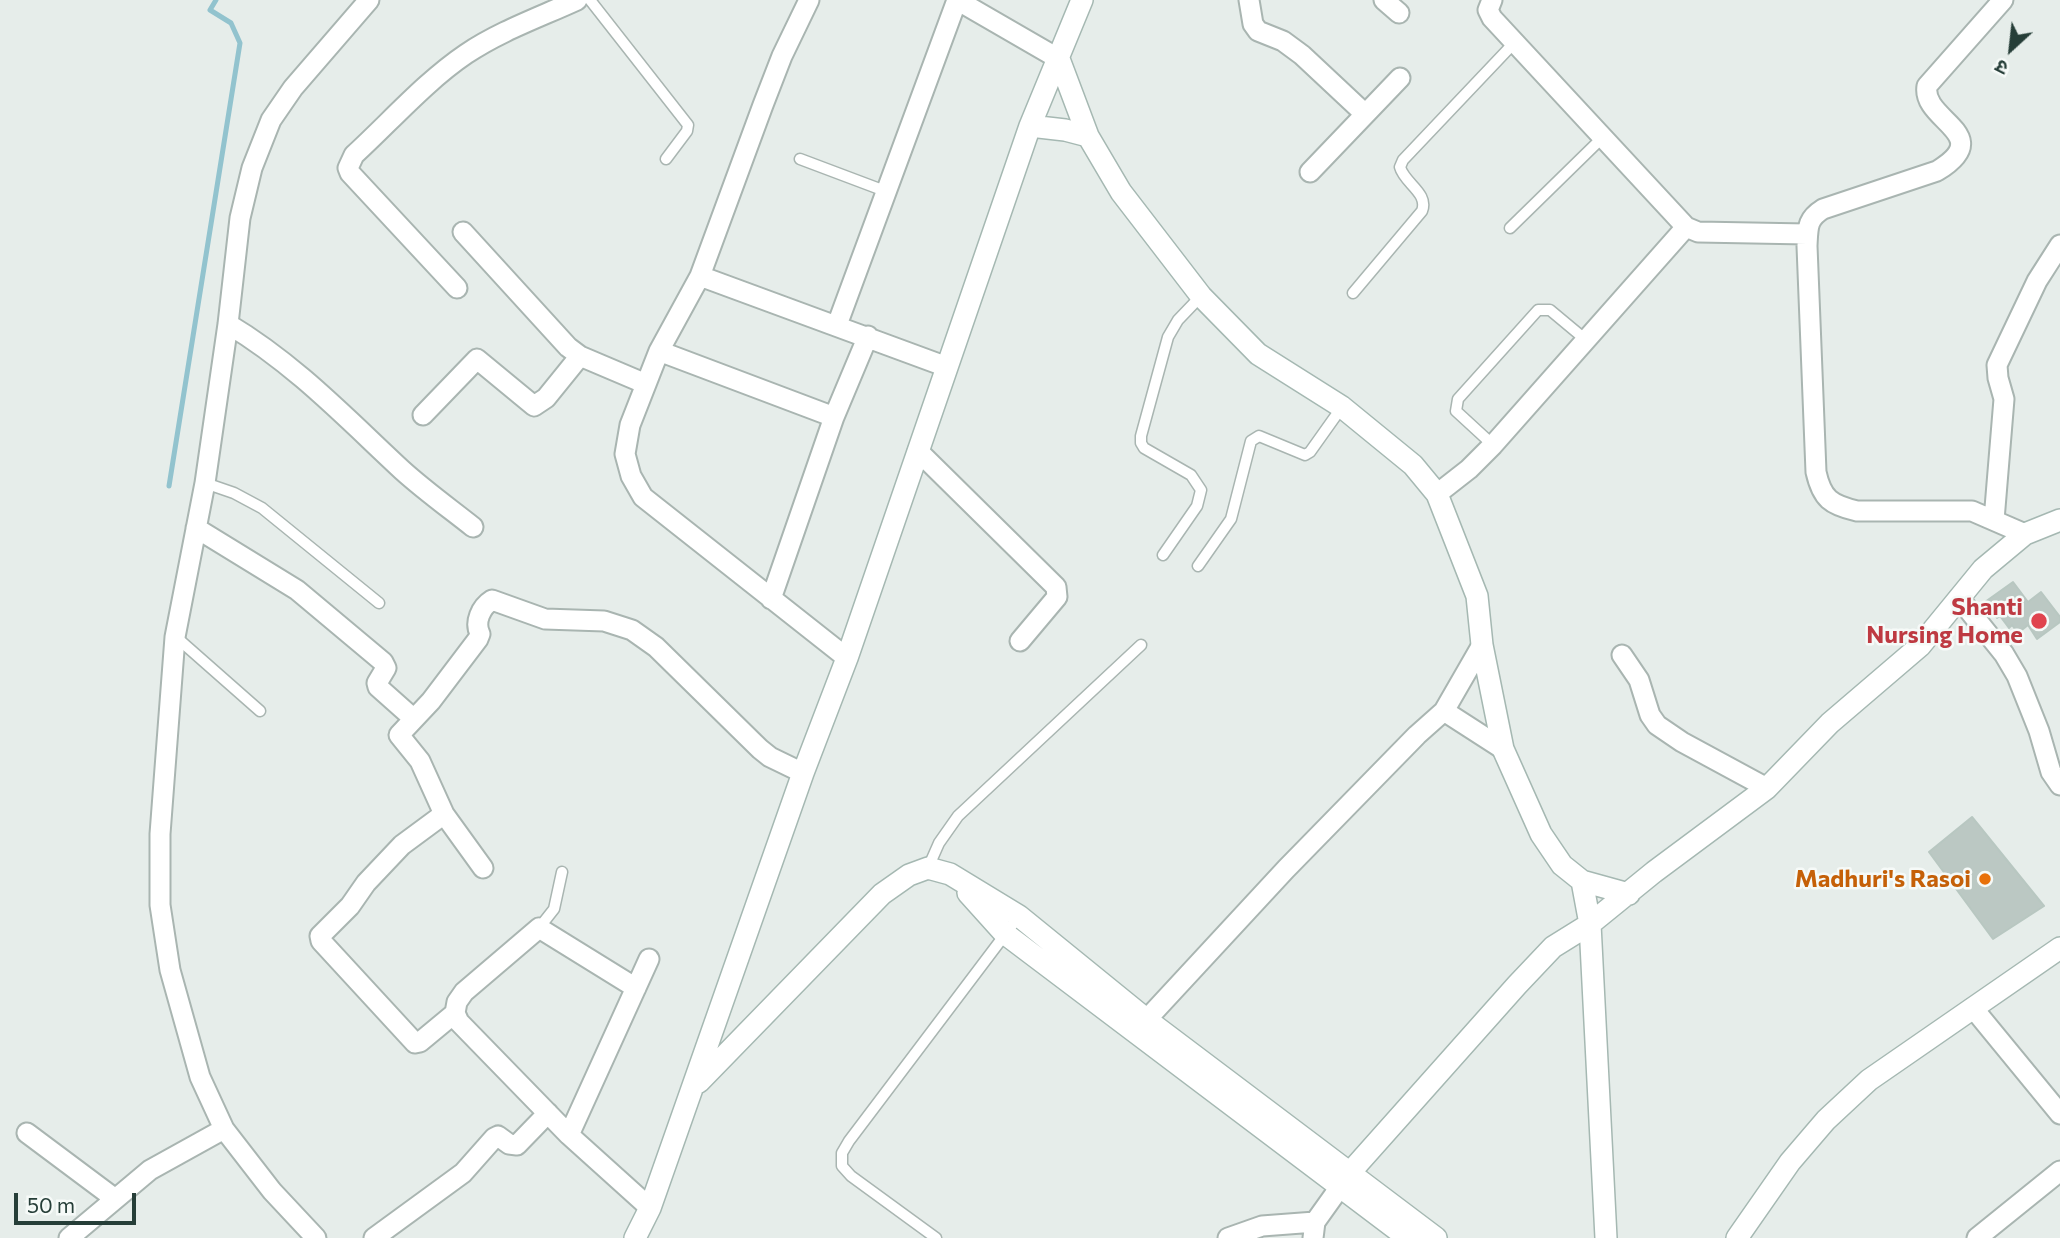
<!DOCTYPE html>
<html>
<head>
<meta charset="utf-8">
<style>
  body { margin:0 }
  #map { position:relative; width:2060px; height:1238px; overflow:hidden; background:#e6edea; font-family:Commissioner,"Noto Sans Devanagari",sans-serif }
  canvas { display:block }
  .north { position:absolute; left:1976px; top:14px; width:70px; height:70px; -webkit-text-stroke:5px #f6faf8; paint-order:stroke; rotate:207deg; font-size:19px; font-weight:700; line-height:28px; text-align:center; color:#263e38 }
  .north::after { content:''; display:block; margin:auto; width:24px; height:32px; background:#263e38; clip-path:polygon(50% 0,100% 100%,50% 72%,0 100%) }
  .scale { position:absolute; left:14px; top:1193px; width:122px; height:32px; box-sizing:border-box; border:4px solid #263e38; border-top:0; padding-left:9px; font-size:21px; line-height:24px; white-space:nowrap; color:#263e38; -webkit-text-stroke:5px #f6faf8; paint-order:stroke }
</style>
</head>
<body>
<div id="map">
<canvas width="2060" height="1238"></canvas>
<div class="north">उ</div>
<div class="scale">50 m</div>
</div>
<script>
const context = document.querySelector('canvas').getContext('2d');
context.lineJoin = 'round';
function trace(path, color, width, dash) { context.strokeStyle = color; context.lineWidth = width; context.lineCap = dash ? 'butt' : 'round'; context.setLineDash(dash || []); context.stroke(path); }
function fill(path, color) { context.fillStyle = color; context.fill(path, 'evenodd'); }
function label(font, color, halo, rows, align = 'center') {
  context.font = font + ' Commissioner,sans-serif'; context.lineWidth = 5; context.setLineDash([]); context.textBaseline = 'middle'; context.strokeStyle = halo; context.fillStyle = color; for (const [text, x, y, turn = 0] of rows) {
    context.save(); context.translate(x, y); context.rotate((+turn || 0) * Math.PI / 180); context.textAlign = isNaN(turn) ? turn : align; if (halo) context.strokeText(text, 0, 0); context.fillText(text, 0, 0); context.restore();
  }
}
trace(new Path2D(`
  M 169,486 L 240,43 L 231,23 L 210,10 L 216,0`), '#92c3ce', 5);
const building = new Path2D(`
  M 2013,582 L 2028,602 L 2041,592 L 2060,617 L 2060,622 L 2037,639 L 2028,625 L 2018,633 L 2012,625 L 2009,628 L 2000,616 L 1997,618 L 1985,602 Z
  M 1972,817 L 2044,906 L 1993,939 L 1929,852 Z`);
fill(building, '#bbc8c3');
trace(building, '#b8c7c1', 2);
const lane = new Path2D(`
  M 590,0 L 688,125 L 687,131 L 666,159
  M 800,159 L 885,191
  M 1510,228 L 1602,138
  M 1353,293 L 1422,211 C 1429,193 1404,183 1400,167 L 1403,160 L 1514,43
  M 1493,445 L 1456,411 L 1458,399 L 1538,310 L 1550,310 L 1586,340
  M 205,483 L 234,493 L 262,508 L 379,603
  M 1163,555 L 1197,506 L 1201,490 L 1191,475 L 1144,448 L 1141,443 L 1141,436 L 1168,337 L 1178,320 L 1201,296
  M 1198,566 L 1231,519 L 1251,441 L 1259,436 L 1305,455 L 1310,452 L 1342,407
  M 176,637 L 260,711
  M 928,868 L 939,843 L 958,816 L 1141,645
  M 539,928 L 554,909 L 562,872
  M 936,1238 L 851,1176 L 842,1166 L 842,1153 L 849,1141 L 1019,916`);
const street = new Path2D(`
  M 809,0 L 782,56 L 763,105 L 700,276 L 659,351 L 630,425 L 625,454 L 631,476 L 643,497 L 847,658
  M 957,0 L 1059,59
  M 1249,0 L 1253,24 L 1258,31 L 1283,41 L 1302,55 L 1364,113
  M 1384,0 L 1399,13
  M 1492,0 L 1488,10 L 1492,18 L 1686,227 L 1698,232 L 1807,234
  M 2003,0 L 1927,86 C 1921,121 1998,134 1937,171 L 1823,209 C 1807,219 1808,227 1807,246 L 1816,472 C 1822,499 1831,505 1857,511 L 1972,511 L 2025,534
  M 1310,172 L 1400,78
  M 463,232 L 568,347 L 580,356 L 646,384
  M 700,276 L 947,367
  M 457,288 L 350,173 L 348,168 L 354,155 C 390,122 426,81 466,54 C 500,31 540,17 577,0
  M 228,324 C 295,364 346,418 402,470 C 424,490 449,508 473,527
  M 837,325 L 957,0
  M 659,351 L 834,417
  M 423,415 L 477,359 L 534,406 L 546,398 L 580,356
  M 918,451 L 1056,587 L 1057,597 L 1020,641
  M 1437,494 L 1469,469 L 1493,445 L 1686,227
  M 1994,520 L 2004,399 L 1998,378 L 1997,365 L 2037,281 L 2060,245
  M 196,528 L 297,590 L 383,662 L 386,668 L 377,683 L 378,687 L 414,719
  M 1959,598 L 2004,654 L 2017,676 L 2039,731 L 2051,772 L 2060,785
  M 771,599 L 834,417 L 868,336
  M 1622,655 L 1639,680 L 1650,715 L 1657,725 L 1682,742 L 1767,788
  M 1444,711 L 1503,749
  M 444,814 L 402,845 L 366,883 L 350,906 L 320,936 L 321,941 L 415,1043 L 420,1042 L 455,1013
  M 483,868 L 444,814 L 420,761 L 399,735 L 431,701 L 478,639 L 480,634 C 474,622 481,607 492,600 L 545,619 L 604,621 L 632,630 L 656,647 L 760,749 L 770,757 L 803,773
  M 636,988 L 539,928 L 464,992 L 457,1002 L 455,1013 L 459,1022 L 569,1135 L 650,1208
  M 1973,1008 L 2060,1114
  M 1136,1031 L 1286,869 L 1417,735 L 1444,711 L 1482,645
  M 27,1133 L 114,1198
  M 569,1135 L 649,959
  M 69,1238 L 150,1170 L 224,1129
  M 316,1238 L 272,1191 L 224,1129 L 200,1077 L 170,970 L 160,905 L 160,834 L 175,637 L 205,483 L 228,324 L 240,218 L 252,168 L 271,120 L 293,88 L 369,0
  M 374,1238 L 463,1173 L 494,1138 L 498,1136 L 509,1144 L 517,1145 L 548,1113
  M 1228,1238 L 1262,1226 L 1315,1222
  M 1313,1238 L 1315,1222 L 1340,1187
  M 1977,1238 L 2060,1171`);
const secondary = new Path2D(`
  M 1059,59 L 1088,136 L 1121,192 L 1201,296 L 1258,354 L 1342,407 L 1413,465 L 1437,494 L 1477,596 L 1482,645 L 1503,749 L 1541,834 L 1562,865 L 1582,881 L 1590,924 L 1606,1238
  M 1030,126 L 1065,130 L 1088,136
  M 1582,881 L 1629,894
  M 968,893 L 1004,933 L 1408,1238
  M 699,1082 L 882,894 L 909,875 L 928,868 L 950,874 L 1019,916 L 1147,1020 L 1436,1238
  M 1338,1186 L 1517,985 L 1553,947 L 1590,924 L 1654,872 L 1767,788 L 1830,723 L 1920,646 L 1983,569 L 2025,534 L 2060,520
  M 635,1238 L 650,1208 L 803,773 L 847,658 L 1030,126 L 1082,0
  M 1737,1238 L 1790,1162 L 1826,1120 L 1869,1080 L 2060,948`);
trace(lane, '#a9b5b1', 13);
trace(street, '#a9b5b1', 23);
trace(secondary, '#a5b8b2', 24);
trace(lane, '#fff', 10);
trace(street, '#fff', 19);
trace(secondary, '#fff', 21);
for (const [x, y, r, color] of [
  [2039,621,9,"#e0444e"],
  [1985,879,7,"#e8710a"]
]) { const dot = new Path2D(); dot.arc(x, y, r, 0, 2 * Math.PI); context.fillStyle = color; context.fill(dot); trace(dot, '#f6faf8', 2.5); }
label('bold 24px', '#be3a42', '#f6faf8', [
  ["Shanti",2023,607],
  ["Nursing Home",2023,635]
], 'right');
label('bold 24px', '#c56008', '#f6faf8', [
  ["Madhuri's Rasoi",1971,879]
], 'right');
</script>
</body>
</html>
